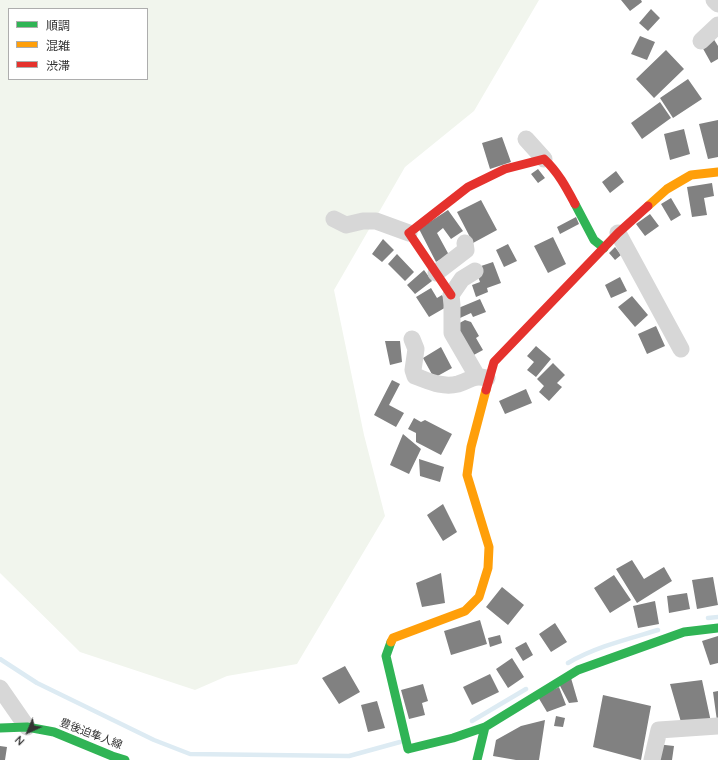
<!DOCTYPE html>
<html>
<head>
<meta charset="utf-8">
<style>
  body { margin:0 }
  #map { position:relative; width:718px; height:760px; overflow:hidden; background:#fff; font-family:Quicksand,"Noto Sans JP",sans-serif }
  canvas { display:block }
  .legend { position:absolute; left:8px; top:8px; width:140px; height:72px; box-sizing:border-box; background:#fff; border:1px solid #adadad; margin:0; padding:5px 7px; list-style:none; font-size:12px; color:#333 }
  .legend li { display:flex; align-items:center; gap:8px; height:20px }
  .legend b { width:20px; border:1px solid #adadad }
  .north { position:absolute; left:8px; top:712px; width:40px; height:40px; -webkit-text-stroke:3px #fff; paint-order:stroke; rotate:224deg; font-size:11px; font-weight:700; line-height:16px; text-align:center; color:#333 }
  .north::after { content:''; display:block; margin:auto; width:14px; height:18px; background:#333; clip-path:polygon(50% 0,100% 100%,50% 72%,0 100%) }
</style>
</head>
<body>
<div id="map">
<canvas width="718" height="760"></canvas>
<ul class="legend">
<li><b style="height:5px;background:#30b455"></b>順調</li>
<li><b style="height:5px;background:#ff9f0a"></b>混雑</li>
<li><b style="height:5px;background:#e5322d"></b>渋滞</li>
</ul>
<div class="north">N</div>
</div>
<script>
const context = document.querySelector('canvas').getContext('2d');
context.lineJoin = 'round';
function fill(path, color) { context.fillStyle = color; context.fill(path, 'evenodd'); }
function trace(path, color, width, dash) { context.strokeStyle = color; context.lineWidth = width; context.lineCap = dash ? 'butt' : 'round'; context.setLineDash(dash || []); context.stroke(path); }
function label(font, color, halo, rows, align = 'center') {
  context.font = font + ' Quicksand,"Noto Sans JP",sans-serif'; context.lineWidth = 4; context.setLineDash([]); context.textBaseline = 'middle'; context.strokeStyle = halo; context.fillStyle = color; for (const [text, x, y, turn = 0] of rows) {
    context.save(); context.translate(x, y); context.rotate((+turn || 0) * Math.PI / 180); context.textAlign = isNaN(turn) ? turn : align; if (halo) context.strokeText(text, 0, 0); context.fillText(text, 0, 0); context.restore();
  }
}
fill(new Path2D(`
  M 0,0 L 539,0 L 474,111 L 405,167 L 334,290 L 364,435 L 385,516 L 297,664 L 227,676 L 195,690 L 80,652 L 0,573 ZM 9,9 L 147,9 L 147,79 L 9,79 Z`), '#f1f5ed');
trace(new Path2D(`
  M 708,618 L 718,617
  M 0,659 L 37,683 L 154,740 L 190,754 L 349,756 L 400,742
  M 568,663 C 595,647 628,639 658,630
  M 472,721 L 526,689`), '#ddebf3', 4.5);
fill(new Path2D(`
  M 621,0 L 641,0 L 642,2 L 630,11 Z
  M 651,9 L 660,18 L 648,31 L 639,23 Z
  M 640,36 L 655,42 L 647,60 L 631,54 Z
  M 713,38 L 718,46 L 718,59 L 711,63 L 701,45 Z
  M 666,50 L 684,69 L 654,98 L 636,79 Z
  M 688,79 L 702,99 L 673,118 L 660,98 Z
  M 660,102 L 671,118 L 642,139 L 631,123 Z
  M 718,120 L 718,157 L 708,159 L 699,124 Z
  M 684,129 L 690,154 L 670,160 L 664,134 Z
  M 502,137 L 511,162 L 490,169 L 482,143 Z
  M 538,169 L 545,178 L 538,183 L 531,174 Z
  M 616,171 L 624,182 L 610,193 L 602,182 Z
  M 712,183 L 714,196 L 704,198 L 707,215 L 692,217 L 687,187 Z
  M 671,198 L 681,215 L 671,221 L 661,204 Z
  M 481,200 L 497,230 L 473,243 L 457,212 Z
  M 448,210 L 463,231 L 451,239 L 443,228 L 437,233 L 449,255 L 436,262 L 419,229 Z
  M 650,214 L 659,226 L 645,236 L 636,224 Z
  M 576,217 L 579,224 L 560,234 L 557,227 Z
  M 553,237 L 566,264 L 548,273 L 534,246 Z
  M 383,239 L 394,250 L 382,262 L 372,254 Z
  M 508,244 L 517,261 L 504,267 L 496,250 Z
  M 615,247 L 621,255 L 615,260 L 609,253 Z
  M 397,254 L 414,272 L 405,281 L 388,264 Z
  M 493,262 L 501,283 L 487,288 L 488,292 L 476,297 L 472,285 L 480,282 L 475,268 Z
  M 424,270 L 432,281 L 415,294 L 407,285 Z
  M 620,277 L 627,291 L 611,298 L 605,285 Z
  M 431,288 L 437,298 L 442,295 L 448,306 L 429,317 L 416,297 Z
  M 632,296 L 648,315 L 635,327 L 618,307 Z
  M 480,299 L 486,312 L 473,317 L 471,313 L 460,318 L 456,309 Z
  M 465,320 L 471,322 L 479,336 L 476,338 L 483,350 L 470,357 L 454,326 Z
  M 656,326 L 665,346 L 647,354 L 638,334 Z
  M 385,341 L 400,341 L 402,362 L 390,365 Z
  M 536,346 L 551,359 L 536,377 L 527,370 L 534,362 L 527,356 Z
  M 441,347 L 452,368 L 434,378 L 423,358 Z
  M 553,363 L 565,375 L 557,383 L 562,387 L 549,401 L 539,392 L 544,386 L 537,379 Z
  M 392,380 L 400,384 L 389,405 L 404,413 L 396,427 L 374,415 Z
  M 526,389 L 532,403 L 505,414 L 499,401 Z
  M 414,418 L 421,422 L 425,420 L 452,434 L 441,455 L 416,442 L 416,433 L 408,429 Z
  M 403,434 L 421,449 L 409,474 L 390,465 Z
  M 419,459 L 444,467 L 440,482 L 420,476 Z
  M 443,504 L 457,532 L 443,541 L 427,515 Z
  M 632,560 L 644,579 L 664,567 L 672,581 L 637,603 L 616,569 Z
  M 441,573 L 445,603 L 422,607 L 416,583 Z
  M 614,575 L 631,600 L 610,613 L 594,588 Z
  M 713,577 L 718,605 L 697,609 L 692,580 Z
  M 502,587 L 524,605 L 508,625 L 486,607 Z
  M 687,593 L 690,609 L 669,613 L 667,596 Z
  M 655,601 L 659,624 L 638,628 L 633,606 Z
  M 480,620 L 487,644 L 451,655 L 444,631 Z
  M 555,623 L 567,642 L 551,652 L 539,634 Z
  M 500,635 L 502,643 L 490,647 L 488,638 Z
  M 718,636 L 718,663 L 710,665 L 702,641 Z
  M 526,642 L 533,655 L 523,661 L 515,648 Z
  M 512,658 L 524,677 L 508,688 L 496,669 Z
  M 345,666 L 360,692 L 339,704 L 322,678 Z
  M 490,674 L 499,692 L 472,705 L 463,687 Z
  M 571,678 L 578,702 L 569,703 L 559,684 Z
  M 702,680 L 711,722 L 681,722 L 670,684 Z
  M 423,684 L 428,701 L 422,703 L 425,715 L 409,719 L 401,690 Z
  M 559,687 L 566,705 L 547,712 L 538,697 Z
  M 718,691 L 718,721 L 717,721 L 713,692 Z
  M 603,695 L 651,706 L 641,760 L 593,747 Z
  M 377,701 L 385,728 L 368,732 L 361,705 Z
  M 556,716 L 565,718 L 563,727 L 554,726 Z
  M 545,720 L 539,760 L 516,760 L 493,756 L 496,740 L 521,726 Z
  M 656,744 L 674,746 L 672,760 L 654,760 Z
  M 0,746 L 7,747 L 5,760 L 0,760 Z`), '#818181');
trace(new Path2D(`
  M 714,0 L 718,4
  M 701,41 L 718,25
  M 526,139 L 544,159
  M 334,219 L 346,225 L 363,221 L 376,221 L 409,233
  M 618,233 L 681,349
  M 475,271 L 462,279 L 451,295 L 452,305 L 452,333 L 477,376
  M 436,273 L 466,250 L 465,243
  M 412,339 L 416,349 L 413,370 L 415,376 C 429,381 442,388 458,384 C 472,380 471,375 487,378
  M 0,688 L 27,727
  M 652,760 L 659,730 L 718,726`), '#d7d7d7', 17);
trace(new Path2D(`
  M 575,204 L 594,240 L 604,248
  M 391,642 L 386,656 L 408,749 L 453,738 L 485,727
  M 0,728 L 27,727 L 54,732 L 112,756 L 125,760
  M 477,760 L 485,727 L 578,670 L 684,632 L 718,628`), '#30b455', 9);
trace(new Path2D(`
  M 648,206 L 667,189 L 691,175 L 718,172
  M 391,642 L 393,638 L 465,611 L 479,597 L 488,568 L 489,547 L 467,475 L 471,447 L 486,390`), '#ff9f0a', 9);
trace(new Path2D(`
  M 451,295 L 409,233 L 468,187 L 505,169 L 544,159 C 558,172 566,187 575,204
  M 486,390 L 494,362 L 618,233 L 648,206`), '#e5322d', 9);
label('11px', '#333', '#fff', [
  ["豊後迫隼人線",91,734,21]
]);
</script>
</body>
</html>
